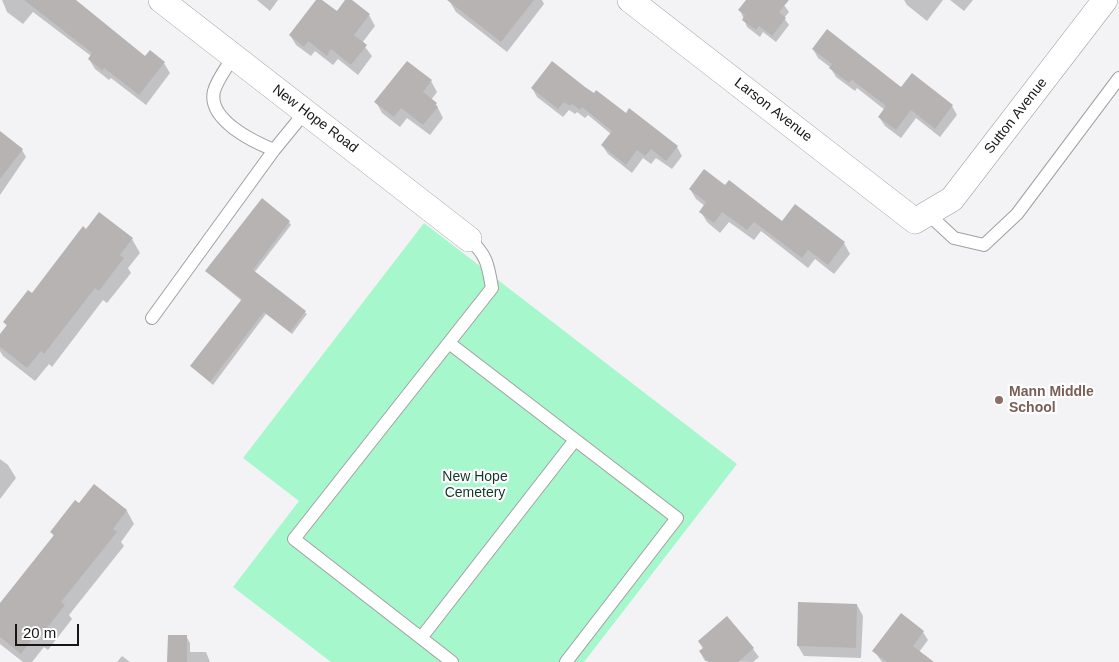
<!DOCTYPE html>
<html>
<head>
<meta charset="utf-8">
<style>
  body { margin:0 }
  #map { position:relative; width:1119px; height:662px; overflow:hidden; background:#f3f3f6; font-family:Helvetica,sans-serif }
  canvas { display:block }
  .scale { position:absolute; left:15px; top:624px; width:64px; height:22px; box-sizing:border-box; border:2px solid #161617; border-top:0; padding-left:6px; font-size:15px; line-height:18px; white-space:nowrap; color:#161617; -webkit-text-stroke:4px #fff; paint-order:stroke }
</style>
</head>
<body>
<div id="map">
<canvas width="1119" height="662"></canvas>
<div class="scale">20 m</div>
</div>
<script>
const context = document.querySelector('canvas').getContext('2d');
context.lineJoin = 'round';
function fill(path, color) { context.fillStyle = color; context.fill(path, 'evenodd'); }
function trace(path, color, width, dash) { context.strokeStyle = color; context.lineWidth = width; context.lineCap = dash ? 'butt' : 'round'; context.setLineDash(dash || []); context.stroke(path); }
function label(font, color, halo, rows, align = 'center') {
  context.font = font + ' Helvetica,sans-serif'; context.lineWidth = 4.5; context.setLineDash([]); context.textBaseline = 'middle'; context.strokeStyle = halo; context.fillStyle = color; for (const [text, x, y, turn = 0] of rows) {
    context.save(); context.translate(x, y); context.rotate((+turn || 0) * Math.PI / 180); context.textAlign = isNaN(turn) ? turn : align; if (halo) context.strokeText(text, 0, 0); context.fillText(text, 0, 0); context.restore();
  }
}
fill(new Path2D(`
  M 424,223 L 737,464 L 584,662 L 331,662 L 233,587 L 299,501 L 243,458 Z`), '#a7f7cd');
fill(new Path2D(`
  M 2,0 L 74,0 L 145,57 L 164,63 L 170,73 L 146,105 L 111,78 L 109,80 L 95,69 L 89,59 L 91,56 L 33,12 L 23,24 L 7,12 Z
  M 257,0 L 278,0 L 270,11 Z
  M 317,0 L 337,13 L 369,15 L 375,26 L 362,43 L 372,56 L 358,75 L 338,59 L 333,65 L 315,51 L 311,56 L 296,45 L 290,35 Z
  M 452,0 L 542,0 L 544,4 L 507,52 L 456,12 L 450,2 Z
  M 747,0 L 778,0 L 784,5 L 789,12 L 784,18 L 789,25 L 776,42 L 763,32 L 760,37 L 747,27 L 740,10 Z
  M 904,0 L 943,0 L 927,21 L 907,5 Z
  M 950,0 L 973,0 L 964,11 Z
  M 813,49 L 901,88 L 952,106 L 957,115 L 940,137 L 916,118 L 901,138 L 885,126 L 879,117 L 885,110 L 857,88 L 855,91 L 836,77 L 830,67 L 818,58 Z
  M 431,81 L 437,92 L 431,100 L 436,104 L 443,118 L 430,135 L 407,118 L 400,127 L 382,113 L 376,102 Z
  M 532,88 L 584,88 L 677,147 L 682,156 L 672,169 L 656,158 L 651,164 L 643,158 L 632,173 L 608,154 L 602,145 L 611,134 L 588,115 L 585,118 L 577,112 L 575,114 L 569,110 L 563,117 L 537,97 Z
  M 0,133 L 22,150 L 26,157 L 0,195 Z
  M 725,186 L 783,223 L 844,243 L 850,254 L 834,274 L 815,259 L 808,268 L 761,231 L 754,240 L 729,222 L 720,233 L 707,222 L 701,212 L 705,206 L 696,199 L 690,189 Z
  M 100,214 L 132,239 L 140,253 L 128,268 L 131,273 L 107,303 L 103,300 L 52,367 L 49,364 L 35,381 L 3,356 L 0,351 L 0,336 L 7,326 L 4,322 L 32,295 Z
  M 289,222 L 291,225 L 254,273 L 307,314 L 292,334 L 266,314 L 213,385 L 191,366 L 242,301 L 207,272 Z
  M 0,459 L 8,465 L 16,478 L 0,499 Z
  M 94,485 L 127,511 L 134,524 L 121,542 L 124,546 L 69,615 L 72,619 L 48,650 L 44,647 L 32,662 L 23,662 L 0,644 L 0,605 L 54,537 L 52,532 L 79,505 Z
  M 857,605 L 863,616 L 861,658 L 804,656 L 798,646 Z
  M 727,618 L 753,649 L 759,657 L 753,662 L 705,661 L 700,652 Z
  M 923,632 L 928,640 L 919,652 L 932,662 L 882,662 L 874,651 Z
  M 186,636 L 190,643 L 190,652 L 206,652 L 210,662 L 169,662 Z
  M 122,656 L 130,662 L 117,662 Z`), '#0003');
fill(new Path2D(`
  M 24,0 L 76,0 L 145,56 L 150,50 L 165,62 L 139,95 L 104,68 L 103,71 L 88,59 L 92,53 Z
  M 316,0 L 322,0 L 337,11 L 345,0 L 352,0 L 370,14 L 354,35 L 367,45 L 351,65 L 331,49 L 327,56 L 308,41 L 304,47 L 289,35 Z
  M 447,0 L 534,0 L 501,42 Z
  M 746,0 L 789,0 L 779,12 L 786,18 L 772,36 L 759,26 L 756,30 L 742,20 L 745,15 L 738,10 Z
  M 827,29 L 901,87 L 912,73 L 953,105 L 935,129 L 911,110 L 896,130 L 878,117 L 886,106 L 852,80 L 849,83 L 829,68 L 832,64 L 812,49 Z
  M 407,61 L 432,80 L 423,92 L 437,103 L 435,105 L 438,107 L 423,125 L 401,108 L 394,117 L 374,102 Z
  M 552,61 L 585,87 L 594,93 L 596,90 L 626,113 L 629,108 L 678,146 L 666,161 L 651,149 L 645,156 L 637,150 L 626,165 L 601,145 L 612,131 L 582,107 L 580,110 L 572,104 L 570,106 L 564,102 L 558,109 L 531,88 Z
  M 0,131 L 23,149 L 0,179 Z
  M 704,169 L 725,185 L 729,180 L 782,221 L 795,204 L 845,242 L 828,265 L 808,250 L 802,258 L 754,222 L 747,230 L 722,212 L 714,223 L 699,212 L 706,202 L 689,189 Z
  M 262,198 L 290,221 L 253,270 L 306,311 L 290,332 L 264,312 L 210,382 L 190,366 L 242,299 L 205,271 Z
  M 99,212 L 133,238 L 120,255 L 124,258 L 99,291 L 95,288 L 44,354 L 41,351 L 27,368 L 0,347 L 0,334 L 7,325 L 3,322 L 28,290 L 32,293 L 83,226 L 86,229 Z
  M 94,484 L 127,510 L 113,529 L 117,532 L 61,602 L 65,605 L 40,637 L 36,634 L 21,654 L 0,637 L 0,603 L 54,535 L 50,532 L 75,500 L 79,503 Z
  M 798,602 L 857,604 L 856,648 L 797,646 Z
  M 901,613 L 924,631 L 913,646 L 934,662 L 887,662 L 872,651 Z
  M 727,616 L 754,648 L 738,662 L 708,662 L 699,651 L 703,648 L 698,641 Z
  M 168,635 L 187,635 L 187,662 L 167,662 Z`), '#b7b3b3');
const service = new Path2D(`
  M 233,57 C 227,67 217,80 214,91 C 207,120 254,142 274,150
  M 927,213 L 954,238 L 984,245 L 1017,214 L 1119,78
  M 152,318 L 274,150 L 305,112
  M 449,343 L 677,518 L 566,662
  M 421,638 L 575,440
  M 452,662 L 294,539 L 492,288 C 488,265 487,255 469,239`);
const minor = new Path2D(`
  M 161,0 L 469,239
  M 630,0 L 915,221 L 952,199 L 1105,0`);
trace(service, '#a0a0a3', 14);
trace(minor, '#a0a0a3', 26);
trace(service, '#fff', 12);
trace(minor, '#fff', 25);
for (const [x, y, r, color] of [
  [999,400,5,"#8d6e63"]
]) { const dot = new Path2D(); dot.arc(x, y, r, 0, 2 * Math.PI); context.fillStyle = color; context.fill(dot); trace(dot, '#fff', 2); }
label('14px', '#161617', '#fff', [
  ["Larson Avenue",773,110,38],
  ["Sutton Avenue",1016,116,-52],
  ["New Hope Road",315,119,37]
]);
label('bold 14px', '#785e54', '#fff', [
  ["Mann Middle",1009,392],
  ["School",1009,408]
], 'left');
label('14px', '#103826', '#fff', [
  ["New Hope",475,477],
  ["Cemetery",475,493]
]);
</script>
</body>
</html>
